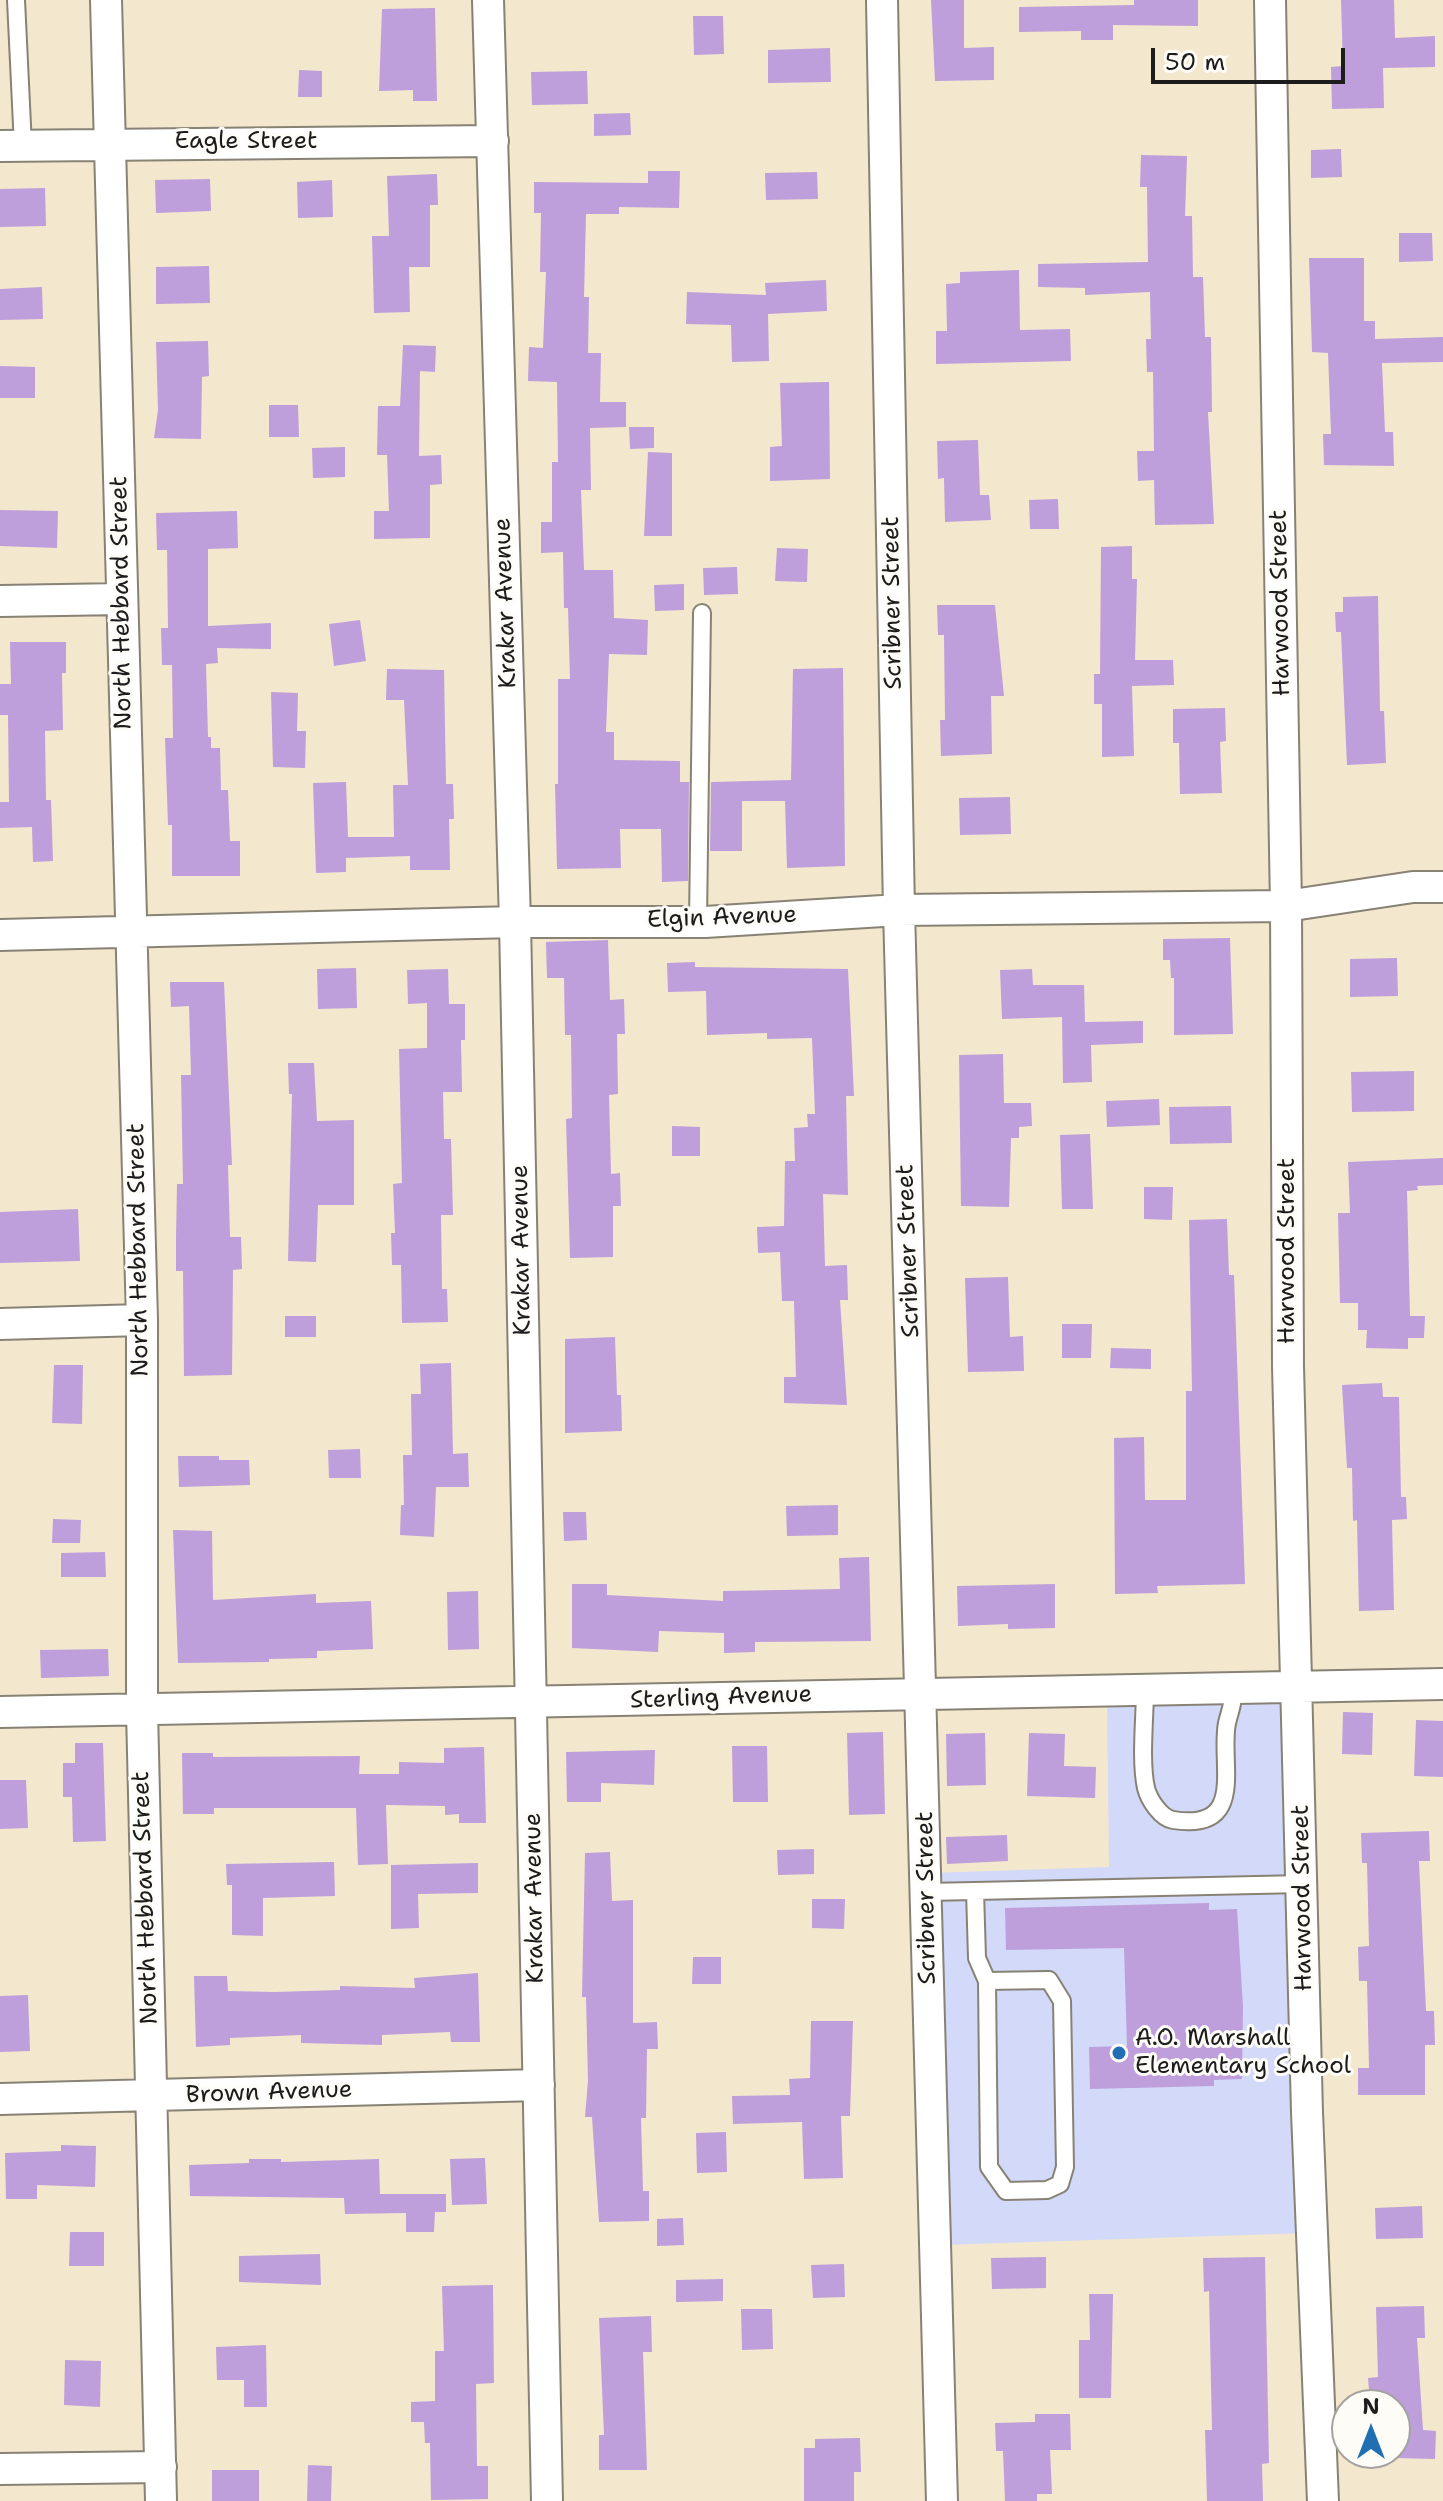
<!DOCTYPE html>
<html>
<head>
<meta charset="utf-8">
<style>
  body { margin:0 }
  #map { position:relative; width:1443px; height:2501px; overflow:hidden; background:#f3e7ce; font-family:"Shantell Sans",sans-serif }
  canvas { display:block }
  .north { position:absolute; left:1331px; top:2389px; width:80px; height:80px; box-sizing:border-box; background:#fdfcf7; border:2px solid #a3a29f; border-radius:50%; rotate:0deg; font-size:22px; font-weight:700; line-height:32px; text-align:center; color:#1c1c1c }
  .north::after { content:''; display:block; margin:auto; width:28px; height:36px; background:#1f6fb2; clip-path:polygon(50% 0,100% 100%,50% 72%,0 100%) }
  .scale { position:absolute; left:1151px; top:48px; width:194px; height:36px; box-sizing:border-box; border:4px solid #1c1c1c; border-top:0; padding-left:10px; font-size:24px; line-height:28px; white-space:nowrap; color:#1c1c1c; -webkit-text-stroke:6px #fdfcf7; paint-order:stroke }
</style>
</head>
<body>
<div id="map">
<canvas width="1443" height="2501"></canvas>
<div class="north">N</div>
<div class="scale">50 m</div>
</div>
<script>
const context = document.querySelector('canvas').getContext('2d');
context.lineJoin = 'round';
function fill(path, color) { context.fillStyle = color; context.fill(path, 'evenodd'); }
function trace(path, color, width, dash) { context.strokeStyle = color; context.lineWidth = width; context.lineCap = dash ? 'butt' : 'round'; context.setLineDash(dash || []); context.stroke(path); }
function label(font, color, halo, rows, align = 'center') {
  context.font = font + ' "Shantell Sans",sans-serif'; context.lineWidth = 6; context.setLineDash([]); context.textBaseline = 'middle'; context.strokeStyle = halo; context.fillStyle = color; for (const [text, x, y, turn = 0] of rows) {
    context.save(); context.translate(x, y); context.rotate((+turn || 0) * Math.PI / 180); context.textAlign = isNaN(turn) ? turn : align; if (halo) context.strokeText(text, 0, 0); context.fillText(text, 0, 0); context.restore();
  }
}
fill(new Path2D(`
  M 1294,1691 L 1307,2233 L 940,2245 L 931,1873 L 1109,1867 L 1107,1695 Z`), '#d2d9f9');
fill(new Path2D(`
  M 931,0 L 964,0 L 964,48 L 994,47 L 994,80 L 935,81 Z
  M 1134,0 L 1198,0 L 1198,26 L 1113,25 L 1113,40 L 1081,40 L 1081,31 L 1019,32 L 1019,7 L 1134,5 Z
  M 1341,0 L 1394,0 L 1395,38 L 1435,36 L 1435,67 L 1383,68 L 1384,108 L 1332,109 L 1331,67 L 1343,66 Z
  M 435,8 L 437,101 L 413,101 L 413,90 L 379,91 L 382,9 Z
  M 693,16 L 723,16 L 724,54 L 694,55 Z
  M 830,48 L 831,82 L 768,83 L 768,50 Z
  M 299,70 L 322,71 L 322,97 L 298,97 Z
  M 587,71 L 588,104 L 532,105 L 531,72 Z
  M 630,113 L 631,135 L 594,136 L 594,114 Z
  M 1341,149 L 1342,177 L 1311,178 L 1311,150 Z
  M 1141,155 L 1187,156 L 1185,216 L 1192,216 L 1193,277 L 1203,277 L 1205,337 L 1211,337 L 1212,412 L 1208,412 L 1214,524 L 1155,525 L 1154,480 L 1138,481 L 1137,451 L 1154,451 L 1153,372 L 1147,372 L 1146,339 L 1151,339 L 1150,292 L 1085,295 L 1085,288 L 1038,287 L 1038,264 L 1148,262 L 1147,187 L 1140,187 Z
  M 648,171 L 680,171 L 679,208 L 619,207 L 619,214 L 586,214 L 584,297 L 589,297 L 588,353 L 601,353 L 600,402 L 626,402 L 626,427 L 590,428 L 591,490 L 581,490 L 584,570 L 613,570 L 614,618 L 648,620 L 647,655 L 609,654 L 606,732 L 614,732 L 614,760 L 680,761 L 680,782 L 689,782 L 688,881 L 662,882 L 661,829 L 620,829 L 621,868 L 557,869 L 555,784 L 558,784 L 558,679 L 570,679 L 568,608 L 564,608 L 563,552 L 541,553 L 541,522 L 552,522 L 552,462 L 558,462 L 557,382 L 528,381 L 529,347 L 543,348 L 546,272 L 540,272 L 541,213 L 534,213 L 534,182 L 648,183 Z
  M 817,172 L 818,199 L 766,200 L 765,173 Z
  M 437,174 L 438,205 L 430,205 L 430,267 L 409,267 L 410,312 L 374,313 L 372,236 L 389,236 L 387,176 Z
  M 210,179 L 211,211 L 156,213 L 155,180 Z
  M 332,180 L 333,217 L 298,218 L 297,182 Z
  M 45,188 L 46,226 L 0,227 L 0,189 Z
  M 1399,233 L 1432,233 L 1433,261 L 1399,262 Z
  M 1309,258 L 1364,258 L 1364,321 L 1375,321 L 1375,339 L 1443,337 L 1443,362 L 1382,363 L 1385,432 L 1393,432 L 1394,466 L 1324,465 L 1323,434 L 1331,434 L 1328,353 L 1312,352 Z
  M 209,266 L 210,303 L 156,304 L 156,267 Z
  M 1019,270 L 1020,330 L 1070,329 L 1071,361 L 936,364 L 936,331 L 947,331 L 946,284 L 960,283 L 960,272 Z
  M 826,280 L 827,311 L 768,314 L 769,361 L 732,362 L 731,325 L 686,324 L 687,292 L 766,295 L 765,283 Z
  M 42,287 L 43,319 L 0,320 L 0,289 Z
  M 208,341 L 209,376 L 202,377 L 201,439 L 154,438 L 158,410 L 156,342 Z
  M 403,345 L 436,346 L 435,372 L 420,371 L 419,456 L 441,455 L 442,484 L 430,485 L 430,538 L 374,539 L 374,511 L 389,511 L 387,455 L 377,455 L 378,406 L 400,406 Z
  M 0,366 L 35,367 L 35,398 L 0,398 Z
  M 829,382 L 830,479 L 770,481 L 770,447 L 782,446 L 780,383 Z
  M 269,405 L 298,405 L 299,437 L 269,437 Z
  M 629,427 L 654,427 L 654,448 L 630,449 Z
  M 978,440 L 980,495 L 989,495 L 991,520 L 945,522 L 944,478 L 938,479 L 937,441 Z
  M 345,447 L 345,477 L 313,478 L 312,448 Z
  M 648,452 L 672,453 L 672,536 L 644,536 Z
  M 1058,499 L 1059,529 L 1030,529 L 1029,500 Z
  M 0,510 L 58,511 L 57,548 L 0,546 Z
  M 237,511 L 238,548 L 208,549 L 208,626 L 271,623 L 271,649 L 217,648 L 218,663 L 206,664 L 208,737 L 211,737 L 211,748 L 220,748 L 221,790 L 228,790 L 230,841 L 240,841 L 240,876 L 172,876 L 172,825 L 168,825 L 165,738 L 173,738 L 172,665 L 162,665 L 161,628 L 168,628 L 167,550 L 157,550 L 156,513 Z
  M 1132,546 L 1132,579 L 1137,579 L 1135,660 L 1173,660 L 1174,685 L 1132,686 L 1134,756 L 1102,757 L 1102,704 L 1094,704 L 1094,674 L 1100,674 L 1101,547 Z
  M 777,548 L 808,549 L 807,582 L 775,581 Z
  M 737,567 L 738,594 L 704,595 L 703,568 Z
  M 684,584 L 684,610 L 655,611 L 654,585 Z
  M 1378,596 L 1380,711 L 1384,711 L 1386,763 L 1347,765 L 1341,632 L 1336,632 L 1335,612 L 1343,612 L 1343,597 Z
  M 937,605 L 995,605 L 1004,696 L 991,696 L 992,754 L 941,756 L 940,720 L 945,720 L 944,635 L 938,635 Z
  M 360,620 L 366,661 L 334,666 L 329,624 Z
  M 10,642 L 66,642 L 66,673 L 62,673 L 63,730 L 45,731 L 46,800 L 51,800 L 53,861 L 33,862 L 32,827 L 0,828 L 0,802 L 9,802 L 8,715 L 0,715 L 0,684 L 11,684 Z
  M 843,668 L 845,866 L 787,868 L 785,801 L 742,801 L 742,851 L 710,851 L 711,782 L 791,780 L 793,669 Z
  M 387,669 L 444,670 L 446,784 L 453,784 L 454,819 L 449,819 L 450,870 L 410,870 L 410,856 L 346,858 L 346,872 L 316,873 L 313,783 L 346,782 L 348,837 L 394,837 L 393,785 L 408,785 L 404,700 L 386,700 Z
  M 271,692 L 298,693 L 297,731 L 306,731 L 305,768 L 273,767 Z
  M 1225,708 L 1226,741 L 1220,742 L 1222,793 L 1180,794 L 1179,743 L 1173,743 L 1173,709 Z
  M 1010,797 L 1011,834 L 960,835 L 959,798 Z
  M 1230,938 L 1233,1034 L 1174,1035 L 1174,978 L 1171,978 L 1170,960 L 1163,960 L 1163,939 Z
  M 608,940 L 610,1000 L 624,999 L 625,1034 L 617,1034 L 618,1094 L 609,1095 L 611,1174 L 620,1173 L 621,1206 L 613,1206 L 613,1257 L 570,1258 L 566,1119 L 572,1118 L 571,1035 L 565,1035 L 564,978 L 547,978 L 546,942 Z
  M 1397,958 L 1398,996 L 1350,997 L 1350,959 Z
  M 695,962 L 695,967 L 848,969 L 854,1096 L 846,1096 L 848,1195 L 823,1194 L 825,1266 L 847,1265 L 848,1300 L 840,1300 L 847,1405 L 784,1403 L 784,1377 L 796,1377 L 794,1301 L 782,1301 L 780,1252 L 758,1253 L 757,1227 L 784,1226 L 785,1161 L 795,1161 L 794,1128 L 808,1127 L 807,1114 L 815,1114 L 812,1038 L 767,1039 L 767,1033 L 707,1035 L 706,991 L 668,992 L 667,963 Z
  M 356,968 L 357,1008 L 318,1009 L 317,969 Z
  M 448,969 L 449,1004 L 465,1004 L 465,1040 L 461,1040 L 462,1092 L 443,1092 L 444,1139 L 451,1139 L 453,1215 L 441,1215 L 442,1289 L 447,1289 L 448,1322 L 402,1323 L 401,1265 L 392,1265 L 391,1233 L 395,1233 L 393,1184 L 402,1183 L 399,1049 L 427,1048 L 427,1003 L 408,1004 L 407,970 Z
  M 1032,969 L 1033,985 L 1084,985 L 1085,1022 L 1143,1021 L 1143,1043 L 1091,1045 L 1092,1082 L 1063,1083 L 1062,1017 L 1002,1019 L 1000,970 Z
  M 170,982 L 224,982 L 232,1165 L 228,1165 L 230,1237 L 241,1237 L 242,1269 L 233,1270 L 232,1375 L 184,1376 L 183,1271 L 176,1271 L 176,1238 L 177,1184 L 183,1184 L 181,1075 L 191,1075 L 189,1006 L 171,1007 Z
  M 1003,1054 L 1004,1103 L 1031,1103 L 1032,1126 L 1019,1127 L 1019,1138 L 1011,1138 L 1009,1207 L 961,1206 L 959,1055 Z
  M 288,1063 L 314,1063 L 317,1121 L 354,1120 L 354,1205 L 318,1205 L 316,1262 L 288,1261 L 292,1094 L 289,1094 Z
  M 1414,1071 L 1414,1111 L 1352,1112 L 1351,1072 Z
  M 1159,1099 L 1160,1125 L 1107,1127 L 1106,1101 Z
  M 1231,1106 L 1232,1143 L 1170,1144 L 1169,1107 Z
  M 672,1126 L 700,1127 L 700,1156 L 672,1156 Z
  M 1090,1134 L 1093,1209 L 1062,1209 L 1060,1135 Z
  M 1443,1158 L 1443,1185 L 1417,1186 L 1418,1190 L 1407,1191 L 1410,1316 L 1425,1316 L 1424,1338 L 1408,1338 L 1408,1349 L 1366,1348 L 1367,1330 L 1358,1330 L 1358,1303 L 1340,1303 L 1338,1213 L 1350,1213 L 1348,1162 Z
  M 1144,1187 L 1173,1187 L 1172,1220 L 1144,1219 Z
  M 78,1209 L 80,1261 L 0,1263 L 0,1212 Z
  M 1227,1219 L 1229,1275 L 1234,1275 L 1245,1584 L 1157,1586 L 1158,1593 L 1115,1594 L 1114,1438 L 1144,1437 L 1145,1500 L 1186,1500 L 1186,1391 L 1192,1391 L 1189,1220 Z
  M 1008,1277 L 1010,1337 L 1023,1336 L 1024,1371 L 968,1372 L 965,1278 Z
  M 285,1316 L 316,1316 L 316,1337 L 285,1337 Z
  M 1062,1324 L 1092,1324 L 1091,1358 L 1062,1358 Z
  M 615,1337 L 617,1395 L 621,1395 L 622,1431 L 565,1433 L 565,1339 Z
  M 1111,1348 L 1151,1349 L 1151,1369 L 1110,1368 Z
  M 451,1363 L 453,1454 L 468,1453 L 469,1487 L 436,1487 L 434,1537 L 400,1535 L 401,1505 L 404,1505 L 403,1455 L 412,1455 L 411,1394 L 421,1394 L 420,1364 Z
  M 54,1365 L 83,1365 L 82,1424 L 52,1423 Z
  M 1382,1383 L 1383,1397 L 1399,1397 L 1401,1497 L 1406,1497 L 1407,1519 L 1392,1520 L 1394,1610 L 1359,1611 L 1357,1520 L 1353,1521 L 1352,1468 L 1347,1468 L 1342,1385 Z
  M 360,1449 L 361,1478 L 329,1478 L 328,1450 Z
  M 178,1456 L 219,1456 L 219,1460 L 249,1460 L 250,1485 L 179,1487 Z
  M 838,1505 L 838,1535 L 787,1536 L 786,1506 Z
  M 563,1512 L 586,1512 L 587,1540 L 564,1541 Z
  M 53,1519 L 81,1520 L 80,1543 L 52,1543 Z
  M 173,1530 L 212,1531 L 213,1600 L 316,1594 L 316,1603 L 371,1601 L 373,1649 L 317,1651 L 317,1658 L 269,1659 L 269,1662 L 178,1663 Z
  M 105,1552 L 106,1577 L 61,1577 L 61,1553 Z
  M 869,1557 L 871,1641 L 755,1642 L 755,1652 L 724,1653 L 724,1633 L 659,1631 L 658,1652 L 572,1648 L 572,1584 L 607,1584 L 607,1595 L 723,1601 L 723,1591 L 840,1589 L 839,1558 Z
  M 1055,1584 L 1055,1628 L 1008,1629 L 1008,1624 L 958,1626 L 957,1586 Z
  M 478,1591 L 479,1649 L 448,1650 L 447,1592 Z
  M 108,1649 L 109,1676 L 41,1678 L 40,1650 Z
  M 1343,1712 L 1373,1713 L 1372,1755 L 1342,1754 Z
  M 1416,1720 L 1443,1721 L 1443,1777 L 1414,1776 Z
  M 883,1732 L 885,1814 L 849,1815 L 847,1733 Z
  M 985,1733 L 986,1785 L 947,1786 L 946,1734 Z
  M 1029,1733 L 1065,1734 L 1064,1766 L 1096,1767 L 1095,1798 L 1027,1796 Z
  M 75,1743 L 103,1743 L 106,1841 L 73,1842 L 72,1797 L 63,1797 L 63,1763 L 75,1763 Z
  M 732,1746 L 767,1746 L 768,1802 L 733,1802 Z
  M 484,1747 L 486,1823 L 459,1823 L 459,1814 L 445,1815 L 445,1806 L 386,1805 L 388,1864 L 358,1865 L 356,1808 L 214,1808 L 214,1814 L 183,1814 L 182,1753 L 213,1753 L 213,1757 L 360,1756 L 359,1774 L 399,1774 L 399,1762 L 444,1763 L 444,1748 Z
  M 655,1750 L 654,1785 L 601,1783 L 601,1802 L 567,1802 L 566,1752 Z
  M 0,1780 L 26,1780 L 28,1828 L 0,1829 Z
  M 1429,1831 L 1430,1861 L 1419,1861 L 1426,2011 L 1434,2011 L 1435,2045 L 1425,2045 L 1425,2095 L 1358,2095 L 1358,2068 L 1369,2068 L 1367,1981 L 1359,1981 L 1358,1947 L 1369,1946 L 1367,1863 L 1362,1863 L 1361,1833 Z
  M 1007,1835 L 1008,1861 L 947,1864 L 946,1837 Z
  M 814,1849 L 814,1874 L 778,1875 L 777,1850 Z
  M 610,1852 L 612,1901 L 633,1900 L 633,2023 L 657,2022 L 658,2049 L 647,2049 L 646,2118 L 641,2118 L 643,2191 L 649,2191 L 649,2221 L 599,2222 L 592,2117 L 585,2117 L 588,2081 L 586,1997 L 582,1997 L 585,1853 Z
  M 334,1862 L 335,1896 L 263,1898 L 263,1936 L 232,1935 L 232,1885 L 227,1885 L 226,1864 Z
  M 478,1863 L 478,1893 L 418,1894 L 419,1928 L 391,1929 L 391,1865 Z
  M 812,1899 L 845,1899 L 844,1929 L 812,1928 Z
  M 1209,1903 L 1209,1910 L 1237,1909 L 1243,2007 L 1242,2079 L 1214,2080 L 1214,2086 L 1090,2089 L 1089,2047 L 1127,2046 L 1124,1948 L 1006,1950 L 1005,1908 Z
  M 693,1957 L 721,1957 L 721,1984 L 692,1984 Z
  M 478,1973 L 480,2042 L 451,2042 L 450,2032 L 382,2035 L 382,2045 L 301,2043 L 301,2035 L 230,2038 L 230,2045 L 196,2047 L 194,1976 L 227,1976 L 228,1991 L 275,1992 L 340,1990 L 340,1986 L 415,1988 L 414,1978 Z
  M 28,1995 L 30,2051 L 0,2052 L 0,1996 Z
  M 811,2021 L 853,2021 L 850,2116 L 841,2116 L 843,2178 L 804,2179 L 802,2122 L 733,2124 L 732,2096 L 790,2095 L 789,2079 L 810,2078 Z
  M 726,2132 L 727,2172 L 697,2173 L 696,2133 Z
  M 61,2145 L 96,2146 L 95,2187 L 37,2185 L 37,2199 L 6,2199 L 5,2153 L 61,2151 Z
  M 485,2158 L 487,2204 L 452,2205 L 450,2159 Z
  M 249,2159 L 281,2159 L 281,2162 L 379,2159 L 380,2194 L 446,2194 L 446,2212 L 435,2212 L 434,2232 L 406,2232 L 406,2213 L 345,2214 L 344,2198 L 190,2196 L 189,2165 L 249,2163 Z
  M 1422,2206 L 1423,2238 L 1376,2239 L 1375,2208 Z
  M 683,2218 L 684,2245 L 657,2246 L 657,2219 Z
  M 70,2232 L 104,2232 L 104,2266 L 69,2266 Z
  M 320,2254 L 321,2285 L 239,2282 L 239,2256 Z
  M 1046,2257 L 1046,2288 L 992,2289 L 991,2258 Z
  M 1265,2257 L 1269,2463 L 1262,2464 L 1263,2501 L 1207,2501 L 1205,2430 L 1212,2430 L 1209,2291 L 1204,2292 L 1203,2258 Z
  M 844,2264 L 845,2297 L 813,2298 L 811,2265 Z
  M 723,2279 L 723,2301 L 676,2302 L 676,2280 Z
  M 493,2285 L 494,2383 L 476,2384 L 477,2466 L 488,2466 L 488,2499 L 431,2500 L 430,2443 L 425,2443 L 424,2422 L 411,2422 L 411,2402 L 435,2401 L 435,2351 L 444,2351 L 442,2286 Z
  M 1089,2294 L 1113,2294 L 1111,2398 L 1079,2398 L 1079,2340 L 1090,2340 Z
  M 1424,2306 L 1425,2338 L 1417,2338 L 1423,2430 L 1436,2431 L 1435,2459 L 1395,2458 L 1395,2400 L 1370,2401 L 1368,2378 L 1378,2377 L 1376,2307 Z
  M 741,2309 L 772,2309 L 773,2349 L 742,2350 Z
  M 651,2316 L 652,2352 L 643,2352 L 647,2470 L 599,2470 L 599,2435 L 604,2435 L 599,2318 Z
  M 266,2345 L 267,2407 L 244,2407 L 244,2380 L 217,2380 L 216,2347 Z
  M 65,2360 L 101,2361 L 100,2407 L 64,2405 Z
  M 1035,2414 L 1070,2414 L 1071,2450 L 1050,2450 L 1052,2494 L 1037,2494 L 1037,2501 L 1005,2501 L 1003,2451 L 996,2451 L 995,2423 L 1035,2422 Z
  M 860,2438 L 861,2472 L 854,2472 L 854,2501 L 804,2501 L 804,2448 L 815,2448 L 815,2439 Z
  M 308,2465 L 332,2466 L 331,2501 L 307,2501 Z
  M 212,2470 L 259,2470 L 259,2501 L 212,2501 Z`), '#be9fdb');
const lane = new Path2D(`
  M 16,0 L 23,146
  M 698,922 L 702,613
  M 1145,1689 C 1145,1717 1140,1761 1146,1788 C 1149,1800 1161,1818 1173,1820 C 1248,1832 1219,1763 1227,1723 C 1231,1707 1233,1706 1233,1687
  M 975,1891 L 977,1958 L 987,1981
  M 927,1892 L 1303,1884
  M 1049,1980 L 1062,2001 L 1065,2167 L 1060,2184 L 1047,2190 L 1006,2191 L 989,2167 L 987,1981 Z`);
const street = new Path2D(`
  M 106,0 L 142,1320 L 142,1711 L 161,2501
  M 488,0 L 515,922 L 547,2501
  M 882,0 L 899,910 L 942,2501
  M 1270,0 L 1286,906 L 1288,1366 L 1307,2112 L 1323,2501
  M 0,146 L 493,141
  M 0,601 L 122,599
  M 0,935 L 515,922 L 705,922 L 899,910 L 1286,906 L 1413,887 L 1443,887
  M 0,1324 L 142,1320
  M 0,1712 L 1443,1684
  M 0,2099 L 539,2085
  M 0,2469 L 161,2467`);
trace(lane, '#888275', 20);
trace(street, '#888275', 34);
trace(lane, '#fff', 16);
trace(street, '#fff', 30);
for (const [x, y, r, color] of [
  [1119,2053,8,"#1f6fb2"]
]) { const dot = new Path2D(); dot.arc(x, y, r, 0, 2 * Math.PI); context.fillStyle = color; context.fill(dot); trace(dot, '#fdfcf7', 3); }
label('24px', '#1c1c1c', '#fdfcf7', [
  ["Eagle Street",246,142],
  ["North Hebbard Street",122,603,-91],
  ["Krakar Avenue",506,603,-92],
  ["Scribner Street",893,603,-91],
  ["Harwood Street",1281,603,-91],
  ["Elgin Avenue",722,918,-2],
  ["North Hebbard Street",139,1250,-91],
  ["Krakar Avenue",522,1250,-91],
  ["Scribner Street",909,1251,-92],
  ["Harwood Street",1288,1251,-90],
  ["Sterling Avenue",721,1698,-2],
  ["North Hebbard Street",146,1898,-92],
  ["Krakar Avenue",535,1898,-91],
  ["Scribner Street",927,1898,-91],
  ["Harwood Street",1303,1898,-91],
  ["Brown Avenue",269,2093,-2]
]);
label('24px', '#1c1c1c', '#fdfcf7', [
  ["A.O. Marshall",1135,2039],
  ["Elementary School",1135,2067]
], 'left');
</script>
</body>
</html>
